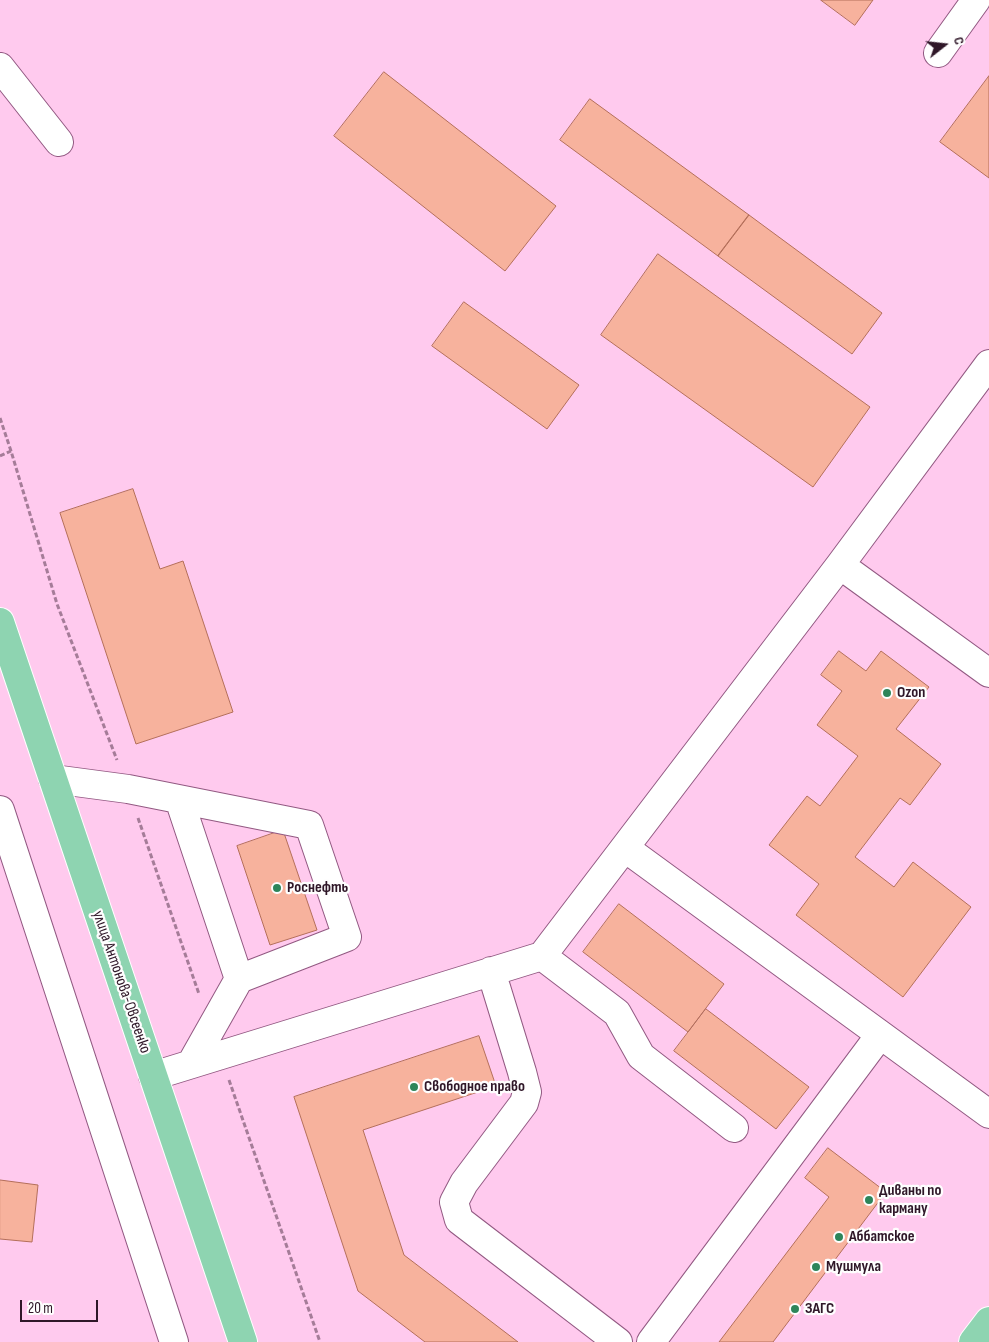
<!DOCTYPE html>
<html>
<head>
<meta charset="utf-8">
<style>
  body { margin:0 }
  #map { position:relative; width:989px; height:1342px; overflow:hidden; background:#ffcaee; font-family:"Sofia Sans Condensed",sans-serif }
  canvas { display:block }
  .north { position:absolute; left:919px; top:20px; width:50px; height:50px; -webkit-text-stroke:4px #fefefe; paint-order:stroke; rotate:74deg; font-size:14px; font-weight:700; line-height:20px; text-align:center; color:#2f1728 }
  .north::after { content:''; display:block; margin:auto; width:18px; height:22px; background:#2f1728; clip-path:polygon(50% 0,100% 100%,50% 72%,0 100%) }
  .scale { position:absolute; left:20px; top:1300px; width:78px; height:22px; box-sizing:border-box; border:2px solid #2f1728; border-top:0; padding-left:6px; font-size:15px; line-height:18px; white-space:nowrap; color:#2f1728; -webkit-text-stroke:4px #fefefe; paint-order:stroke }
</style>
</head>
<body>
<div id="map">
<canvas width="989" height="1342"></canvas>
<div class="north">С</div>
<div class="scale">20 m</div>
</div>
<script>
const context = document.querySelector('canvas').getContext('2d');
context.lineJoin = 'round';
function fill(path, color) { context.fillStyle = color; context.fill(path, 'evenodd'); }
function trace(path, color, width, dash) { context.strokeStyle = color; context.lineWidth = width; context.lineCap = dash ? 'butt' : 'round'; context.setLineDash(dash || []); context.stroke(path); }
function label(font, color, halo, rows, align = 'center') {
  context.font = font + ' "Sofia Sans Condensed",sans-serif'; context.lineWidth = 4.5; context.setLineDash([]); context.textBaseline = 'middle'; context.strokeStyle = halo; context.fillStyle = color; for (const [text, x, y, turn = 0] of rows) {
    context.save(); context.translate(x, y); context.rotate((+turn || 0) * Math.PI / 180); context.textAlign = isNaN(turn) ? turn : align; if (halo) context.strokeText(text, 0, 0); context.fillText(text, 0, 0); context.restore();
  }
}
const building = new Path2D(`
  M 821,0 L 873,0 L 855,25 Z
  M 384,72 L 556,206 L 505,271 L 334,136 Z
  M 989,76 L 989,178 L 940,142 Z
  M 590,99 L 749,215 L 718,256 L 560,140 Z
  M 749,215 L 882,313 L 852,354 L 718,256 Z
  M 658,254 L 870,407 L 813,487 L 601,335 Z
  M 464,302 L 579,385 L 547,429 L 432,346 Z
  M 133,489 L 160,569 L 183,561 L 233,712 L 136,744 L 60,513 Z
  M 839,651 L 866,671 L 881,651 L 929,687 L 896,729 L 941,764 L 910,805 L 900,798 L 855,857 L 894,887 L 913,862 L 971,907 L 903,997 L 796,915 L 819,884 L 769,845 L 807,796 L 820,806 L 858,756 L 817,725 L 842,691 L 821,675 Z
  M 283,830 L 317,930 L 270,945 L 237,846 Z
  M 619,904 L 724,984 L 688,1032 L 583,952 Z
  M 706,1009 L 809,1087 L 776,1129 L 674,1051 Z
  M 479,1036 L 496,1086 L 363,1130 L 404,1255 L 518,1342 L 425,1342 L 358,1291 L 294,1097 Z
  M 828,1148 L 886,1192 L 773,1342 L 719,1342 L 829,1197 L 805,1178 Z
  M 0,1180 L 38,1185 L 32,1242 L 0,1239 Z`);
fill(building, '#f7b29d');
trace(building, '#b46f5a', 1);
const minor = new Path2D(`
  M 938,53 L 976,0
  M 0,67 L 59,142
  M 840,565 L 989,673
  M 53,779 L 128,789 L 309,825 L 347,937 L 239,979 L 191,1064
  M 179,799 L 239,979
  M 0,810 L 174,1342
  M 625,848 L 989,1114
  M 542,956 L 617,1013 L 641,1056 L 734,1128
  M 491,971 L 522,1072 L 527,1092 L 524,1103 L 464,1183 L 454,1202 L 459,1220 L 618,1342
  M 153,1076 L 542,956 L 840,565 L 989,364
  M 651,1342 L 880,1035`);
const major = new Path2D(`
  M 0,622 L 243,1342
  M 973,1342 L 989,1321`);
trace(minor, '#925982', 30);
trace(major, '#fff', 30);
trace(new Path2D(`
  M 0,418 L 11,451 L 57,604 L 117,760
  M 0,456 L 11,451
  M 138,818 L 199,994
  M 229,1080 L 320,1342`), '#a57c98', 3, [5, 2.5]);
trace(minor, '#fff', 28);
trace(major, '#8ed4b1', 28);
for (const [x, y, r, color] of [
  [887,693,5,"#2e855a"],
  [277,888,5,"#2e855a"],
  [414,1087,5,"#2e855a"],
  [869,1200,5,"#2e855a"],
  [839,1237,5,"#2e855a"],
  [816,1267,5,"#2e855a"],
  [795,1309,5,"#2e855a"]
]) { const dot = new Path2D(); dot.arc(x, y, r, 0, 2 * Math.PI); context.fillStyle = color; context.fill(dot); trace(dot, '#fefefe', 2); }
label('bold 16px', '#2f1728', '#fefefe', [
  ["Ozon",897,693],
  ["Роснефть",287,888],
  ["Свободное право",424,1087],
  ["Диваны по",879,1191],
  ["карману",879,1209],
  ["Аббатское",849,1237],
  ["Мушмула",826,1267],
  ["ЗАГС",805,1309]
], 'left');
label('16px', '#2f1728', '#fefefe', [
  ["улица Антонова-Овсеенко",121,982,71]
]);
</script>
</body>
</html>
